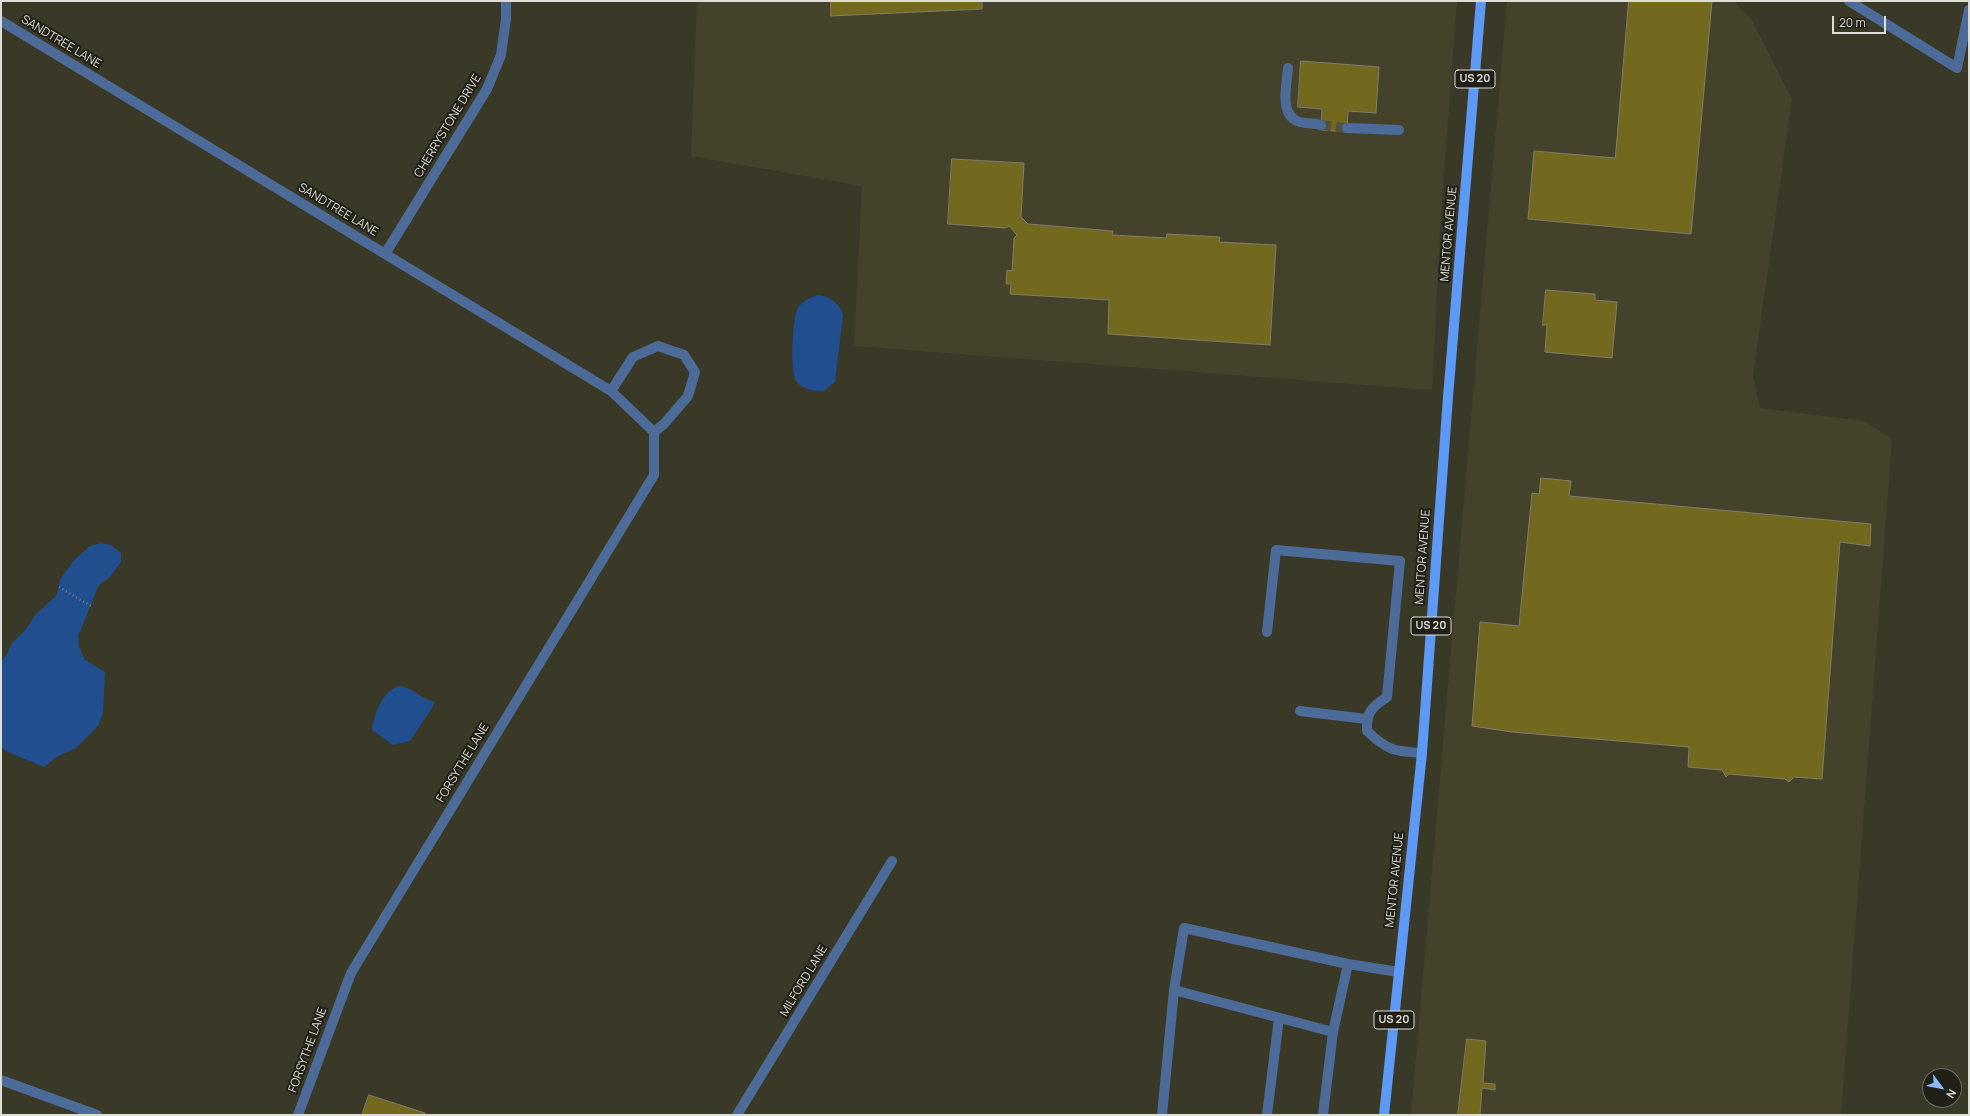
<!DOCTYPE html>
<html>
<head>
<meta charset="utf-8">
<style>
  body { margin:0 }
  #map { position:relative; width:1970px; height:1116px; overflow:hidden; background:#3a3928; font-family:Manrope,sans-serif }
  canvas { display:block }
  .frame { position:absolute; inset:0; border:2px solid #deddd3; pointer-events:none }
  .north { position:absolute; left:1922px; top:1068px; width:40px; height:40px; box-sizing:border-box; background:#201f18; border:1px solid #6c6b63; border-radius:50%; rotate:122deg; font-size:11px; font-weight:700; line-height:16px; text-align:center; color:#deddd3 }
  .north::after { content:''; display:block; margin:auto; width:14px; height:18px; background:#8cb9fc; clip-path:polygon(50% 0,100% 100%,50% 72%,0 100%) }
  .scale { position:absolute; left:1832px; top:16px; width:54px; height:18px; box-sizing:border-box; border:2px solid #deddd3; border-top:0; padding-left:5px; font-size:12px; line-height:14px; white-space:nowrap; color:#deddd3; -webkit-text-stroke:3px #201f18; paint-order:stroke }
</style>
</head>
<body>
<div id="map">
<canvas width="1970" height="1116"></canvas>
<div class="frame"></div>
<div class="north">N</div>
<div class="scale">20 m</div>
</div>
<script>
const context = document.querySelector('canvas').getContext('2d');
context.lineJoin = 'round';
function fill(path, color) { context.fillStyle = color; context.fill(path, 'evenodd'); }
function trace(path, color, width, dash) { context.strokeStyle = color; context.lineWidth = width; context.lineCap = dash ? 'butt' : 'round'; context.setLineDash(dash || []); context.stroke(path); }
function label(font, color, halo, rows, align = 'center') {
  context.font = font + ' Manrope,sans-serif'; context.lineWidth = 4; context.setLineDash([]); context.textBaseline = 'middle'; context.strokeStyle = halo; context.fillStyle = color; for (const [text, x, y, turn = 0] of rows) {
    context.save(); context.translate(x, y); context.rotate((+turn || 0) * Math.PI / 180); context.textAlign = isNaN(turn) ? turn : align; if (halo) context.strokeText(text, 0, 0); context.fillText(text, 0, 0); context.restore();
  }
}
fill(new Path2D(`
  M 697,1 L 1457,1 L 1441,212 L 1432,390 L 854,346 L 862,186 L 691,156 Z
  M 1507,1 L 1734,1 L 1751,19 L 1792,99 L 1753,375 L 1760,408 L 1864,421 L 1892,439 L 1841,1115 L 1411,1115 Z`), '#45422b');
fill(new Path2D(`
  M 818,295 C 831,297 838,302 843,314 L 835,382 L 824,391 C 815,391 802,390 796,381 C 790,371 792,318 798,308 C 803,300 810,298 818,295 Z
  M 101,543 L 111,545 L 121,553 L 121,562 L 110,577 L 99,585 L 78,636 L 79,647 L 85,660 L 105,672 L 103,713 L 98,726 L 76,748 L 55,758 L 44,767 L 12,754 L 1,748 L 1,661 L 6,656 L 12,643 L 27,628 L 35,615 L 57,595 L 60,579 L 74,560 L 90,546 Z
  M 399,686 C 416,688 419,699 435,702 L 432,708 L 410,741 L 393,745 L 372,730 C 374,714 382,691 399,686 Z`), '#214e8e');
const building = new Path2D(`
  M 831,1 L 982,1 L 982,9 L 831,16 Z
  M 1629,1 L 1712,1 L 1691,234 L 1528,219 L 1534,151 L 1615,158 Z
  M 1301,61 L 1379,67 L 1376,113 L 1348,111 L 1347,132 L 1321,130 L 1322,109 L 1298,107 Z
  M 952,159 L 1024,163 L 1021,217 L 1028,224 L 1113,231 L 1112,235 L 1166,238 L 1167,234 L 1220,237 L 1219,242 L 1276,245 L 1270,345 L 1108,334 L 1109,300 L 1010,294 L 1011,284 L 1006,284 L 1007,270 L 1012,271 L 1014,238 L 1017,235 L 1009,226 L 1006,228 L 948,224 Z
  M 1546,290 L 1595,294 L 1595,300 L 1617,302 L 1612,358 L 1545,352 L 1547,325 L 1543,325 Z
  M 1541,478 L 1571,481 L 1569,496 L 1871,524 L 1870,546 L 1840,542 L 1822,779 L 1794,777 L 1789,782 L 1785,779 L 1729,774 L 1726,777 L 1722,770 L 1688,767 L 1689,747 L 1512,732 L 1472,726 L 1480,622 L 1519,626 L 1532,493 L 1539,494 Z
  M 1467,1039 L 1486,1041 L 1483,1083 L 1495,1084 L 1495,1090 L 1482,1088 L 1480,1115 L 1458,1115 Z
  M 369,1095 L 425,1113 L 424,1115 L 362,1115 Z`);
fill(building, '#73691e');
trace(building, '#7f7d6b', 1);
trace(new Path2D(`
  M 1321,125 L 1347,128`), '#535242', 10, [10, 5]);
trace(new Path2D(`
  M 59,587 L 91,606`), '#7c7b6d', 2.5, [1, 3]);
trace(new Path2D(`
  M 1849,1 L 1957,68 L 1969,10
  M 1,21 L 611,391 L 654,432
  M 1288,68 C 1287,83 1279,113 1297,121 C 1304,124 1314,123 1321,125
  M 1347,128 L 1399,130
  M 385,254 L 487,89 L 501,55 L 506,19 L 506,1
  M 611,391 L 633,357 L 658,346 L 684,355 L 695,372 L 688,396 L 664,424 L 654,432
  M 1267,632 L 1276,550 L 1400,561 L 1387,697 C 1372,707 1366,712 1367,731 C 1388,751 1394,751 1422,753
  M 1300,711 L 1366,719
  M 1174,990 L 1184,928 L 1348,964 L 1399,972
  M 1333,1032 L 1348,964
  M 1,1080 L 97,1115
  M 298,1115 L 351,973 L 654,475 L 654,432
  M 737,1115 L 892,861
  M 1162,1115 L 1174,990 L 1333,1032 L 1323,1115
  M 1267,1115 L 1279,1018`), '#4d6b98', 10);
trace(new Path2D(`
  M 1384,1115 L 1422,753 L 1448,397 L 1481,1`), '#5c9af6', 10);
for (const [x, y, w] of [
  [1475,79,40],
  [1431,626,40],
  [1394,1020,40]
]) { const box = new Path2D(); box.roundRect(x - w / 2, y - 9, w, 18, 3); context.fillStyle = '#201f18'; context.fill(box); trace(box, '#deddd3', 1); }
label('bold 11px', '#deddd3', null, [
  ["US 20",1475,79],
  ["US 20",1431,626],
  ["US 20",1394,1020]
]);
label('12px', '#deddd3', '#201f18', [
  ["SANDTREE LANE",61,42,31],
  ["CHERRYSTONE DRIVE",448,126,-59],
  ["SANDTREE LANE",338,210,31],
  ["MENTOR AVENUE",1449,234,-85],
  ["MENTOR AVENUE",1423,557,-86],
  ["FORSYTHE LANE",463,763,-59],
  ["MENTOR AVENUE",1395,880,-84],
  ["MILFORD LANE",804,981,-59],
  ["FORSYTHE LANE",308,1050,-70]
]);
</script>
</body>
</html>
